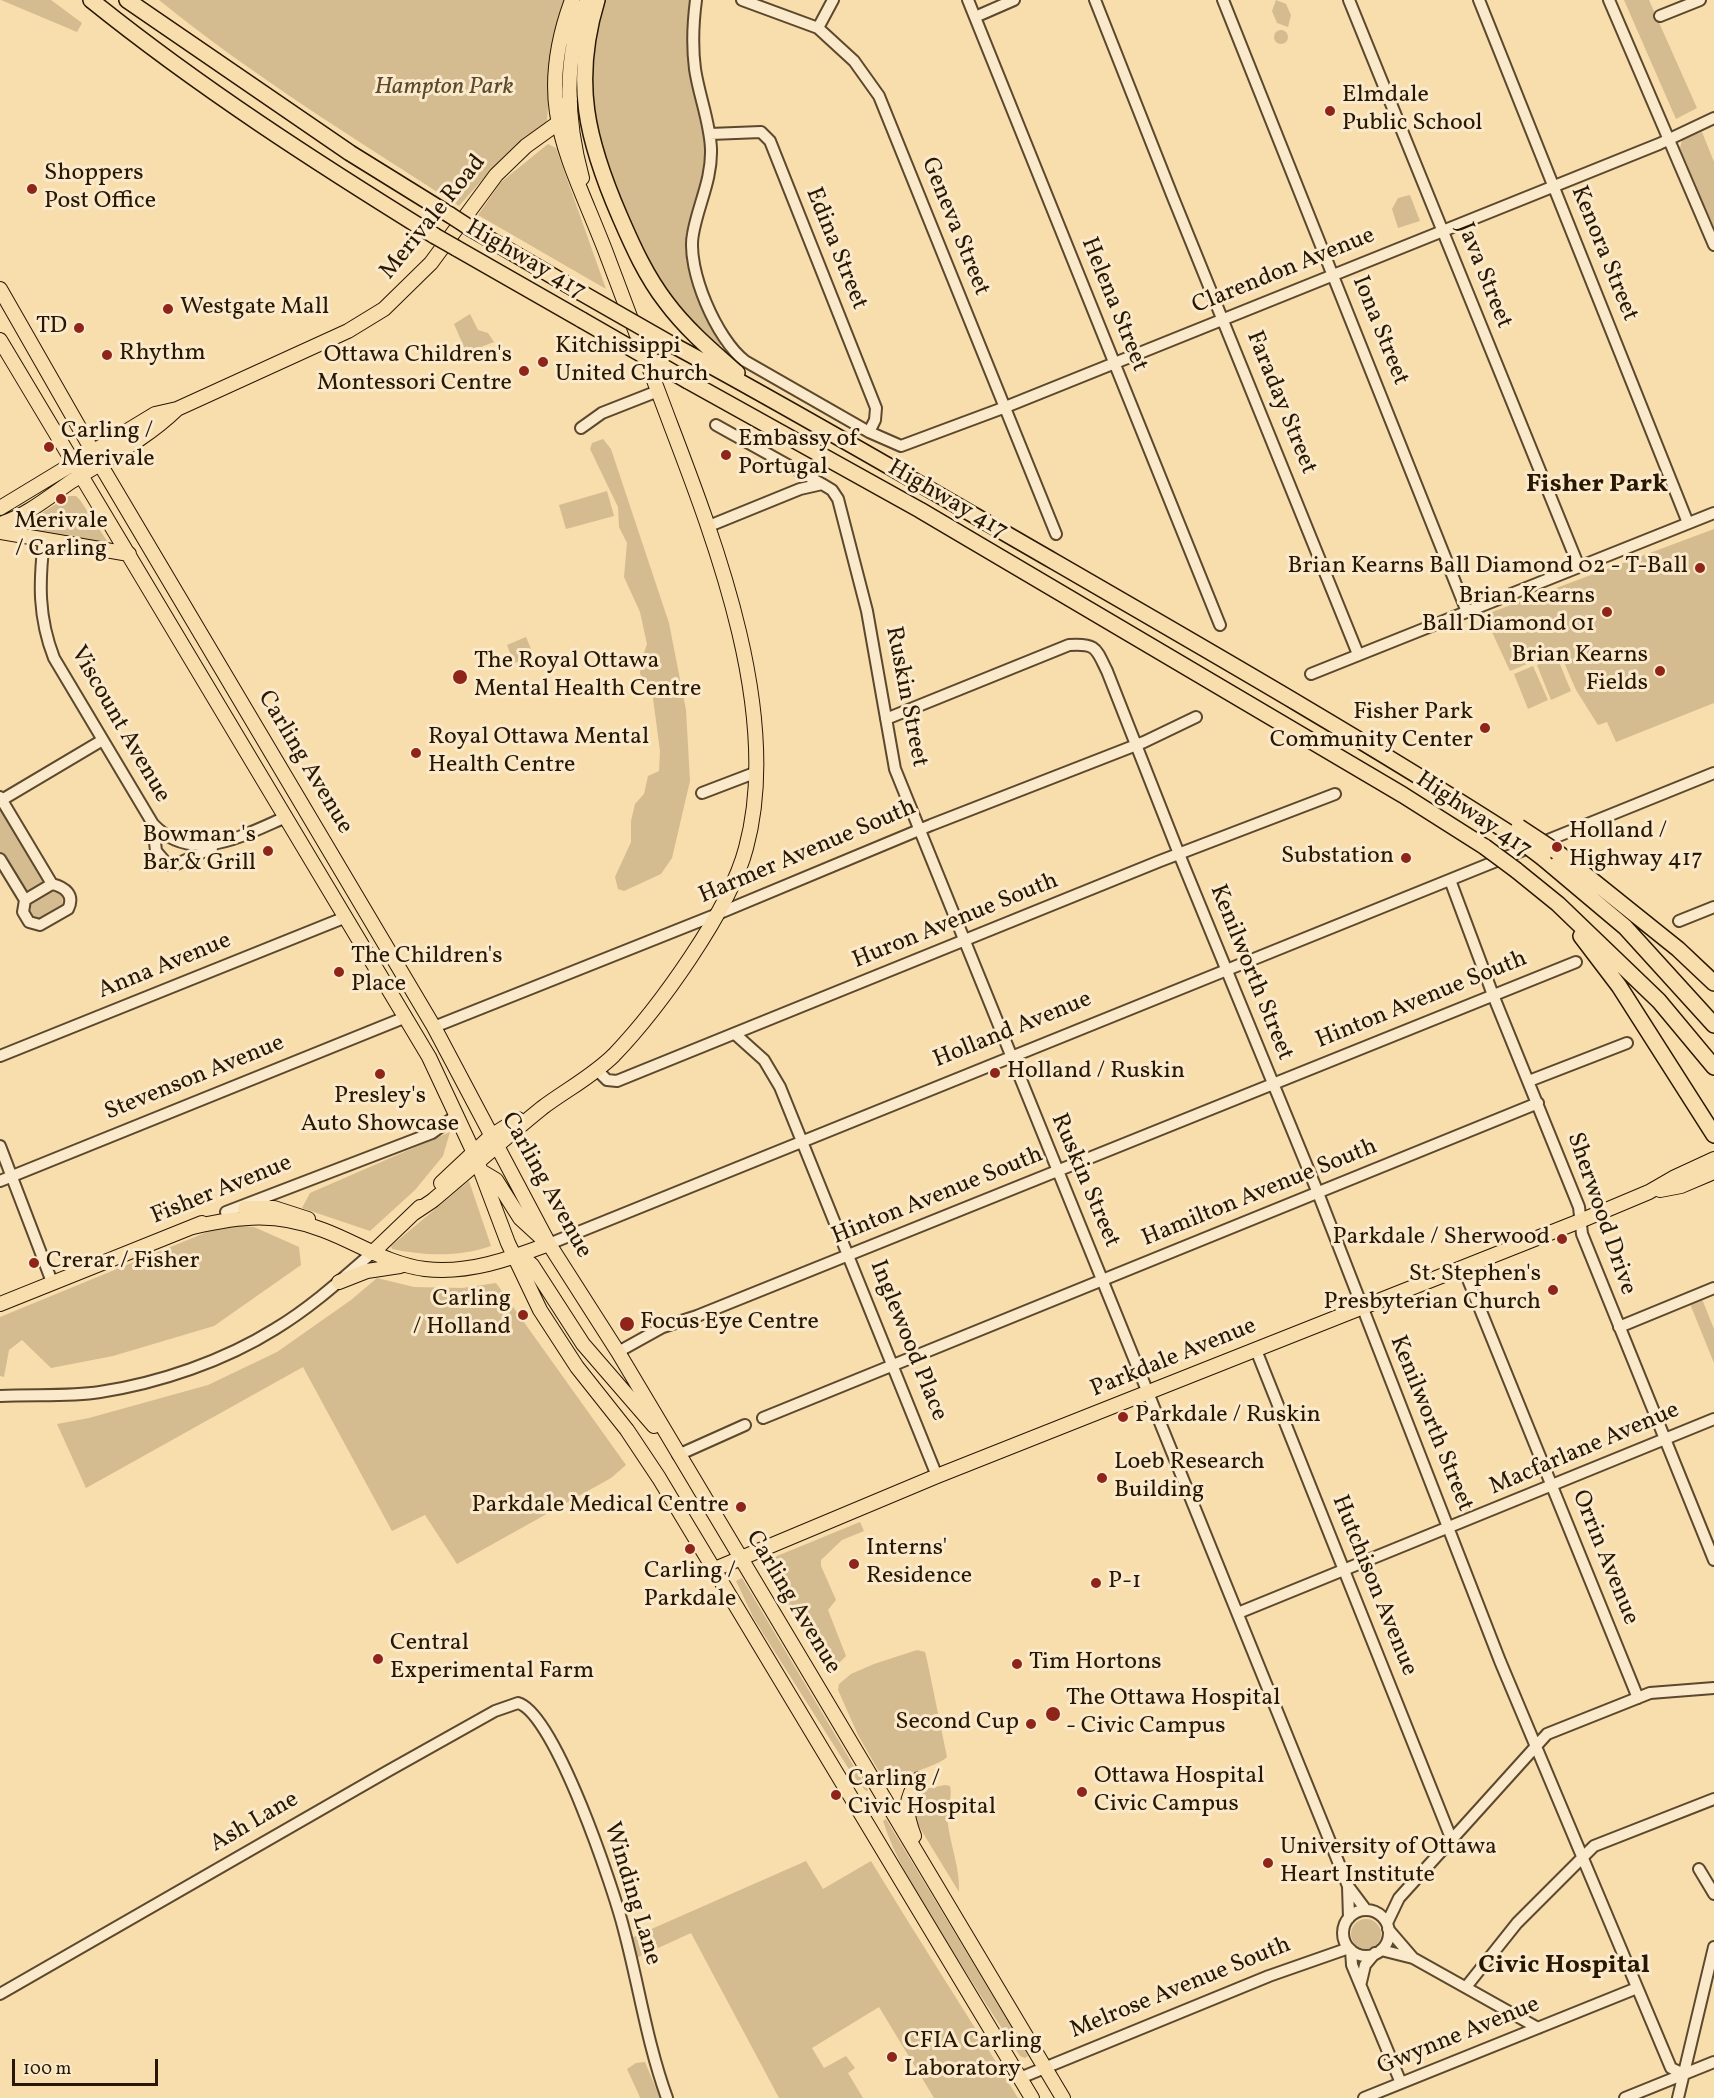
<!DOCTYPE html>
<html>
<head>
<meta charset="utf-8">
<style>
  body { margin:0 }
  #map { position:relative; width:1714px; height:2098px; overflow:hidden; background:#f8ddad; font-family:Vollkorn,serif }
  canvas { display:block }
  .scale { position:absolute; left:12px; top:2059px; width:146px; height:27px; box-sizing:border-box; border:3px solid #281702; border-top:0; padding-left:8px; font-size:18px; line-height:21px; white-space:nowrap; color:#281702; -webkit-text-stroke:4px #fae9ca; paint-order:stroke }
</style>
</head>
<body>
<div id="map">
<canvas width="1714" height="2098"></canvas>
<div class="scale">100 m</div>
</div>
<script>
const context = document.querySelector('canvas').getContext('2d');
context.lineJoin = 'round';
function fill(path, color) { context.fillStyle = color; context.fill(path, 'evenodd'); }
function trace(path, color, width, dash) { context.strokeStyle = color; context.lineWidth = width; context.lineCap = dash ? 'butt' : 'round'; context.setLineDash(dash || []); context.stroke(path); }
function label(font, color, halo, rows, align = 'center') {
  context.font = font + ' Vollkorn,serif'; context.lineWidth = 6; context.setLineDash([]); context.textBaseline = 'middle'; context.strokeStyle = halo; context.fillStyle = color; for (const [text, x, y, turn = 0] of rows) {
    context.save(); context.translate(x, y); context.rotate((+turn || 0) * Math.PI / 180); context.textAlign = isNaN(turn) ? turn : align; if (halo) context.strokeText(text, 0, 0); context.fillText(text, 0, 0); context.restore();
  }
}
fill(new Path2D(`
  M 1,0 L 51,0 L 82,23 L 77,32 Z
  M 159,0 L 565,0 L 552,55 L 547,121 L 490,171 L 459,206 C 357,140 254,77 159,0 Z
  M 602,0 L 700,0 L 698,58 L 713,135 L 697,232 L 698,266 L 717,319 L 732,346 L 718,345 L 680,311 L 650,270 L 611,188 L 588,109 L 596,17 Z
  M 1276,0 L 1286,4 L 1291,15 L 1288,27 L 1277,23 L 1272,11 Z
  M 1624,0 L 1649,0 L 1697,108 L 1676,119 Z
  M1274 37a7 7 0 1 1 14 0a7 7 0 1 1-14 0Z
  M 1702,132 L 1714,162 L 1714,228 L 1680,148 L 1682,140 Z
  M 548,144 L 556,148 L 606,289 L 478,215 L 501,182 Z
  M 1410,195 L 1420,221 L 1398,228 L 1392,209 L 1398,198 Z
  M 470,314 L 478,330 L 488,333 L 494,342 L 470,351 L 465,349 L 454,324 Z
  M 603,439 L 611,449 L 669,623 L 686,710 L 690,781 L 672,858 L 661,874 L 624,891 L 618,889 L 615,877 L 631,842 L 631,821 L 635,804 L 644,794 L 648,776 L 659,771 L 660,751 L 652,691 L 640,674 L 641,661 L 647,644 L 640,612 L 624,577 L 627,543 L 619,527 L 618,507 L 590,449 L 592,443 Z
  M 607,491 L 614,516 L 566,529 L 559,505 Z
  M 69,496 L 76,496 L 80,500 L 107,541 L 106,543 L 20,529 L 32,519 Z
  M 1714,529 L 1714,703 L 1616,742 L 1607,722 L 1598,725 L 1576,690 L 1559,651 L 1510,671 L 1484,615 Z
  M 526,637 L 534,656 L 514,663 L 507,645 Z
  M 1557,657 L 1571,691 L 1551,700 L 1537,665 Z
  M 1533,666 L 1548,700 L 1528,709 L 1514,674 Z
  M 0,803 L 63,896 L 62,908 L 42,920 L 30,914 L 30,901 L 0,851 Z
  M 450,1132 L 443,1156 L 415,1190 L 370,1231 L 302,1208 L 310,1193 Z
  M 469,1181 L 491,1246 C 460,1257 424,1256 392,1249 L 391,1246 Z
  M 224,1225 L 254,1227 L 299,1247 L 301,1265 L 214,1326 L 113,1356 L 51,1368 L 22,1340 L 9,1350 L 4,1377 L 0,1376 L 0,1317 Z
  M 377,1278 L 414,1287 L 462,1288 L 496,1283 L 626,1465 L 611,1478 L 457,1564 L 425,1515 L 392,1531 L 303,1367 L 86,1488 L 57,1424 L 89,1418 L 208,1385 L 277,1352 L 351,1300 Z
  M 1700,1294 L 1714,1329 L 1714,1363 L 1688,1299 Z
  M 860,1522 L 864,1531 L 842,1540 L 821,1560 L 821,1566 L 836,1600 L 828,1610 L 846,1656 L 836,1666 L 823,1664 L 767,1569 L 772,1558 Z
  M 742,1578 L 868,1790 L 866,1791 L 852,1774 L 754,1619 L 736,1581 Z
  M 917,1650 L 925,1652 L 927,1660 L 947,1757 C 941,1764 908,1774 896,1779 L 881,1775 L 858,1735 L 838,1690 L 839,1684 L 851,1674 L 874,1664 Z
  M 945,1785 L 950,1786 C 953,1799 946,1811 948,1825 C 951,1847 960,1869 959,1892 L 915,1820 L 913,1807 L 925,1789 Z
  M 886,1819 L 1017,2036 L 1028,2056 L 1025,2058 L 1020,2056 C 991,2012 963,1968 935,1923 C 915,1890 895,1858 883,1821 Z
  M 806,1861 L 823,1889 L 871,1861 C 919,1941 970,2018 1018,2098 L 934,2098 L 879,2007 L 812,2048 L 824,2068 L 846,2056 L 855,2068 L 848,2073 L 863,2098 L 779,2098 L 691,1933 L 636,1958 L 631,1938 Z
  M1351 1934a15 15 0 1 1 30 0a15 15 0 1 1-30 0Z
  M 645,2062 L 660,2098 L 640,2098 L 639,2095 L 627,2069 L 636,2063 Z`), '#d5bb90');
const minor = new Path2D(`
  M 696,0 C 693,23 692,46 695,69 C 699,96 710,122 711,149 C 712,180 698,205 693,234 C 686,269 717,340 745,361 L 869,432 L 901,446 L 1003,408 L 1659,144 L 1714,118
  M 742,0 L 818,28 L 854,61 L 879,96 L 1056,534
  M 968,0 L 1220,625
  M 1095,0 L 1172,195 L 1358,654
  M 1223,0 L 1467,612
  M 1349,0 L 1579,567
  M 1479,0 L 1688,523
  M 1609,0 L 1714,245
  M 1660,16 L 1700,0
  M 975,17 L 1014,0
  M 818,28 L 833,0
  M 710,134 L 761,132 L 770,141 L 876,408 L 875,420 L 869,432
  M 716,425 L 822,484 L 832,490 L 838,499 L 867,611 L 895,769 L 1348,1886 L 1366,1910
  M 581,428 L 602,413 L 658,391
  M 709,526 L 800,489 L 822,484
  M 44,540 C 39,582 38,617 54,658 L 153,824 C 192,865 242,836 286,817
  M 1311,674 L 1714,513
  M 886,719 L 1069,645 C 1097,643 1096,649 1107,671 L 1179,854 L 1318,1193 L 1500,1661 L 1671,2068 L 1684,2074
  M 702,793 L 757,772
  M 0,797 L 52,884 C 65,887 75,895 68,909 L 40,925 L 29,922 L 23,912 L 25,900 L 0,859
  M 0,801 L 101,741
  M 153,824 L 156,851 L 168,865 L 177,864 L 212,848
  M 1450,880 L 1493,995 L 1579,1207 L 1582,1234 L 1714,1560
  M 25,900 L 52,884
  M 1679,921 L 1714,907
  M 434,1027 L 715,915 L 931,825 L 1144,742 L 1196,717
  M 735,1034 L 764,1060 L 780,1087 L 937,1476
  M 0,1056 L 346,917
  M 597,1070 L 607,1080 L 617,1081 L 1160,861 L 1335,794
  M 1529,1081 L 1627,1043
  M 0,1146 L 52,1282
  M 0,1181 L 406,1017
  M 226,1212 L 432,1133 L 457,1115
  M 549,1244 L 1714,773
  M 1463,1267 L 1638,1698
  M 1619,1327 L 1714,1288
  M 1256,1350 L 1451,1838
  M 618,1352 L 663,1327 L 697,1316 L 1576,962
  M 0,1396 C 33,1394 68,1397 100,1392 C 159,1383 224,1361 275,1329 C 310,1308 341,1280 372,1253
  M 763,1418 L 1538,1103
  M 678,1455 L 745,1425
  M 1238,1613 L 1714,1419
  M 1699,1869 L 1714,1894
  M 1348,1886 L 1349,1918
  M1343 1933a23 23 0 1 1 46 0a23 23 0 1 1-46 0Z
  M 1387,1923 L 1399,1898 L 1547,1734 L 1650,1693 L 1714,1688
  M 1388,1929 L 1413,1958
  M 1351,1950 L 1352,1965 L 1401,2083
  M 1381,1950 L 1413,1958 L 1538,2028
  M 1361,1982 L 1365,1965 L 1375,1953
  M 1466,1987 L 1517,1923 L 1594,1846 L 1714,1799
  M 0,1994 L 388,1771 L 495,1711 L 518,1703 C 555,1713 614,1890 624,1930 C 639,1986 647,2043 667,2098
  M 1020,2078 L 1269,1976 L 1349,1948
  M 1364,2098 L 1637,1988
  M 1625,2098 L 1714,2062
  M 1678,2098 L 1714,1947`);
const major = new Path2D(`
  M 582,178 C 566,120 563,56 587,0
  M 0,289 L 100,464 L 434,1027 L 549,1244 L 618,1352 L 1063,2098
  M 0,340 L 429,1057 L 474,1153 L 508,1243 L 540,1310 L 577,1367 L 627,1430 L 659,1478 L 1032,2098
  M 0,508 L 155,414 L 177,409 L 348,331 L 384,309 L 431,263 L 496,175 L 526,146 L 558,123 L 570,99
  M 0,524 C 26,516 50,496 72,481 C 108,458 146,439 176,410
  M 0,532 L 129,554
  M 481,1171 L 496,1180 L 520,1218 L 545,1241
  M 441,1183 L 491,1136 L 518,1119
  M 1660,1190 L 1681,1186 L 1714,1172
  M 245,1208 L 274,1208 L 308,1219
  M 414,1213 L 432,1201 C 469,1170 505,1138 542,1108 C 566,1090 593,1076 614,1055 C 658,1009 730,910 746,848 C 782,716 717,546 670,423 C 648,365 627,307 605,250 C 568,155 533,105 572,0
  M 193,1227 C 241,1216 276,1212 323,1230 C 358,1243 387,1264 425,1269 C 469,1274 509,1259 549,1244
  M 372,1253 L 420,1207
  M 514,1257 L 525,1259 L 532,1265 L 583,1344 L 654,1426
  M 339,1282 L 367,1271 L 400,1266
  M 0,1304 L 202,1223
  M 715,1569 L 937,1476 L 1580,1221 L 1649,1192 L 1675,1177 L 1714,1159
  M 914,1836 C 905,1813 904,1799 919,1779`);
const highway = new Path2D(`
  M 91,0 C 199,87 317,163 435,236
  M 127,0 L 350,153 L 450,215
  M 597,0 C 572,82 587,141 620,217 C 633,247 646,276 666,302 C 686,329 712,351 737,373
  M 470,228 L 580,292
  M 456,248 L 582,320
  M 671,344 C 801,414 928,489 1055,562 C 1209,651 1364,740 1514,836
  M 688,381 L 920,510 L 1403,795 L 1485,847
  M 1557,852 L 1678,949 L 1714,983
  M 1543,858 L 1625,927 L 1714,1025
  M 1516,870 L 1558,904 L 1659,1001 L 1714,1067
  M 1581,936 L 1619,986 L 1714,1135`);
trace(minor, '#5c482d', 14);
trace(major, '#281702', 16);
trace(highway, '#281702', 18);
trace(minor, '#fae9ca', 10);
trace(major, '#f8ddad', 14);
trace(highway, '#f8ddad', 15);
const highwayBridge = new Path2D(`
  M 450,215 L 470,228
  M 435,236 L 456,248
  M 580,292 L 671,344
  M 582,320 L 688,381
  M 1519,827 L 1557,852
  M 1514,836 L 1543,858
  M 1485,847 L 1516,870`);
trace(highwayBridge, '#281702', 18, []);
trace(highwayBridge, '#f8ddad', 15);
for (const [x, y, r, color] of [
  [1330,111,6,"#8f2418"],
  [32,189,6,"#8f2418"],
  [168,309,6,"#8f2418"],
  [79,328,6,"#8f2418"],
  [107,355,6,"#8f2418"],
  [543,362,6,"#8f2418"],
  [524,371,6,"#8f2418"],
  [49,447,6,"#8f2418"],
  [726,455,6,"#8f2418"],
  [61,499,6,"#8f2418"],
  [1700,568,6,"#8f2418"],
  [1607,612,6,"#8f2418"],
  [1660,671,6,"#8f2418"],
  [460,677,8,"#8f2418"],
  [1485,728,6,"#8f2418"],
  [416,753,6,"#8f2418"],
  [1557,847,6,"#8f2418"],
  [268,851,6,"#8f2418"],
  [1406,858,6,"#8f2418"],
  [339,972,6,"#8f2418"],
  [995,1073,6,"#8f2418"],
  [380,1074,6,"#8f2418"],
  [1562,1239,6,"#8f2418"],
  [34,1263,6,"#8f2418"],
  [1553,1290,6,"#8f2418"],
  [523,1315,6,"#8f2418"],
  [627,1324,8,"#8f2418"],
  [1123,1417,6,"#8f2418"],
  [1102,1478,6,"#8f2418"],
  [741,1507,6,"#8f2418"],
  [690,1549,6,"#8f2418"],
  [854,1564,6,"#8f2418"],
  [1096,1583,6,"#8f2418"],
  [378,1659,6,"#8f2418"],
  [1017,1664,6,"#8f2418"],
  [1053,1714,8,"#8f2418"],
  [1031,1724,6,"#8f2418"],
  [1082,1792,6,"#8f2418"],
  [836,1795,6,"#8f2418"],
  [1268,1863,6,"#8f2418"],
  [892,2057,6,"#8f2418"]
]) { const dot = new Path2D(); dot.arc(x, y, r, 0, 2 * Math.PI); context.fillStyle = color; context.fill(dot); trace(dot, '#fae9ca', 2); }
label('italic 24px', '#5c482d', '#fae9ca', [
  ["Hampton Park",444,89]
]);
label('24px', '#281702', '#fae9ca', [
  ["Elmdale",1342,97],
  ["Public School",1342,125],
  ["Shoppers",44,175],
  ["Post Office",44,203],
  ["Westgate Mall",180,309],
  ["TD",67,328,"right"],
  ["Kitchissippi",555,348],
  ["United Church",555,376],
  ["Rhythm",119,355],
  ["Ottawa Children's",512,357,"right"],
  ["Montessori Centre",512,385,"right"],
  ["Carling /",61,433],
  ["Merivale",61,461],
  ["Embassy of",738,441],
  ["Portugal",738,469],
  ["Merivale",61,523,"center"],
  ["/ Carling",61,551,"center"],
  ["Brian Kearns Ball Diamond 02 - T-Ball",1688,568,"right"],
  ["Brian Kearns",1595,598,"right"],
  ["Ball Diamond 01",1595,626,"right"],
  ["Brian Kearns",1648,657,"right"],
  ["Fields",1648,685,"right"],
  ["The Royal Ottawa",474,663],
  ["Mental Health Centre",474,691],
  ["Fisher Park",1473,714,"right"],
  ["Community Center",1473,742,"right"],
  ["Royal Ottawa Mental",428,739],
  ["Health Centre",428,767],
  ["Holland /",1569,833],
  ["Highway 417",1569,861],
  ["Bowman 's",256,837,"right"],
  ["Bar & Grill",256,865,"right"],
  ["Substation",1394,858,"right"],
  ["The Children's",351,958],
  ["Place",351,986],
  ["Holland / Ruskin",1007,1073],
  ["Presley's",380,1098,"center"],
  ["Auto Showcase",380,1126,"center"],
  ["Parkdale / Sherwood",1550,1239,"right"],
  ["Crerar / Fisher",46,1263],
  ["St. Stephen's",1541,1276,"right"],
  ["Presbyterian Church",1541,1304,"right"],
  ["Carling",511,1301,"right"],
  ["/ Holland",511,1329,"right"],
  ["Focus Eye Centre",640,1324],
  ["Parkdale / Ruskin",1135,1417],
  ["Loeb Research",1114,1464],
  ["Building",1114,1492],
  ["Parkdale Medical Centre",729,1507,"right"],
  ["Interns'",866,1550],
  ["Residence",866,1578],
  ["Carling /",690,1573,"center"],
  ["Parkdale",690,1601,"center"],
  ["P-1",1108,1583],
  ["Central",390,1645],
  ["Experimental Farm",390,1673],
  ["Tim Hortons",1029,1664],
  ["The Ottawa Hospital",1066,1700],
  ["- Civic Campus",1066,1728],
  ["Second Cup",1019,1724,"right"],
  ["Ottawa Hospital",1094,1778],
  ["Civic Campus",1094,1806],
  ["Carling /",848,1781],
  ["Civic Hospital",848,1809],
  ["University of Ottawa",1280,1849],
  ["Heart Institute",1280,1877],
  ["CFIA Carling",904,2043],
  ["Laboratory",904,2071]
], 'left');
label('24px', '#281702', '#fae9ca', [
  ["Merivale Road",434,218,-51],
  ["Geneva Street",954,227,68],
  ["Edina Street",835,249,68],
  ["Kenora Street",1603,254,68],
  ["Highway 417",525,261,30],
  ["Clarendon Avenue",1284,272,-22],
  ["Java Street",1483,276,68],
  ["Helena Street",1113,305,68],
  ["Iona Street",1379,331,68],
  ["Faraday Street",1280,403,68],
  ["Highway 417",947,501,30],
  ["Ruskin Street",905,697,79],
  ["Viscount Avenue",119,725,60],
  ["Carling Avenue",304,763,59],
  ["Highway 417",1473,816,34],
  ["Harmer Avenue South",808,853,-23],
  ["Huron Avenue South",956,922,-22],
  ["Anna Avenue",165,967,-22],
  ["Kenilworth Street",1250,973,68],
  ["Hinton Avenue South",1422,1001,-22],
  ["Holland Avenue",1013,1031,-22],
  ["Stevenson Avenue",195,1079,-22],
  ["Ruskin Street",1084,1181,67],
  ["Carling Avenue",545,1186,61],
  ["Fisher Avenue",222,1191,-22],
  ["Hamilton Avenue South",1260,1194,-22],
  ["Hinton Avenue South",938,1197,-22],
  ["Sherwood Drive",1600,1214,71],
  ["Inglewood Place",907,1341,68],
  ["Parkdale Avenue",1174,1359,-22],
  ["Kenilworth Street",1430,1424,68],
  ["Macfarlane Avenue",1585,1450,-23],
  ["Orrin Avenue",1604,1558,68],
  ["Hutchison Avenue",1373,1586,68],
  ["Carling Avenue",792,1603,59],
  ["Ash Lane",255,1823,-30],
  ["Winding Lane",631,1894,73],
  ["Melrose Avenue South",1181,1989,-22],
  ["Gwynne Avenue",1459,2037,-22]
]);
label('bold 26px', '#281702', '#fae9ca', [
  ["Fisher Park",1597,486],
  ["Civic Hospital",1564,1967]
]);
</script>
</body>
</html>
